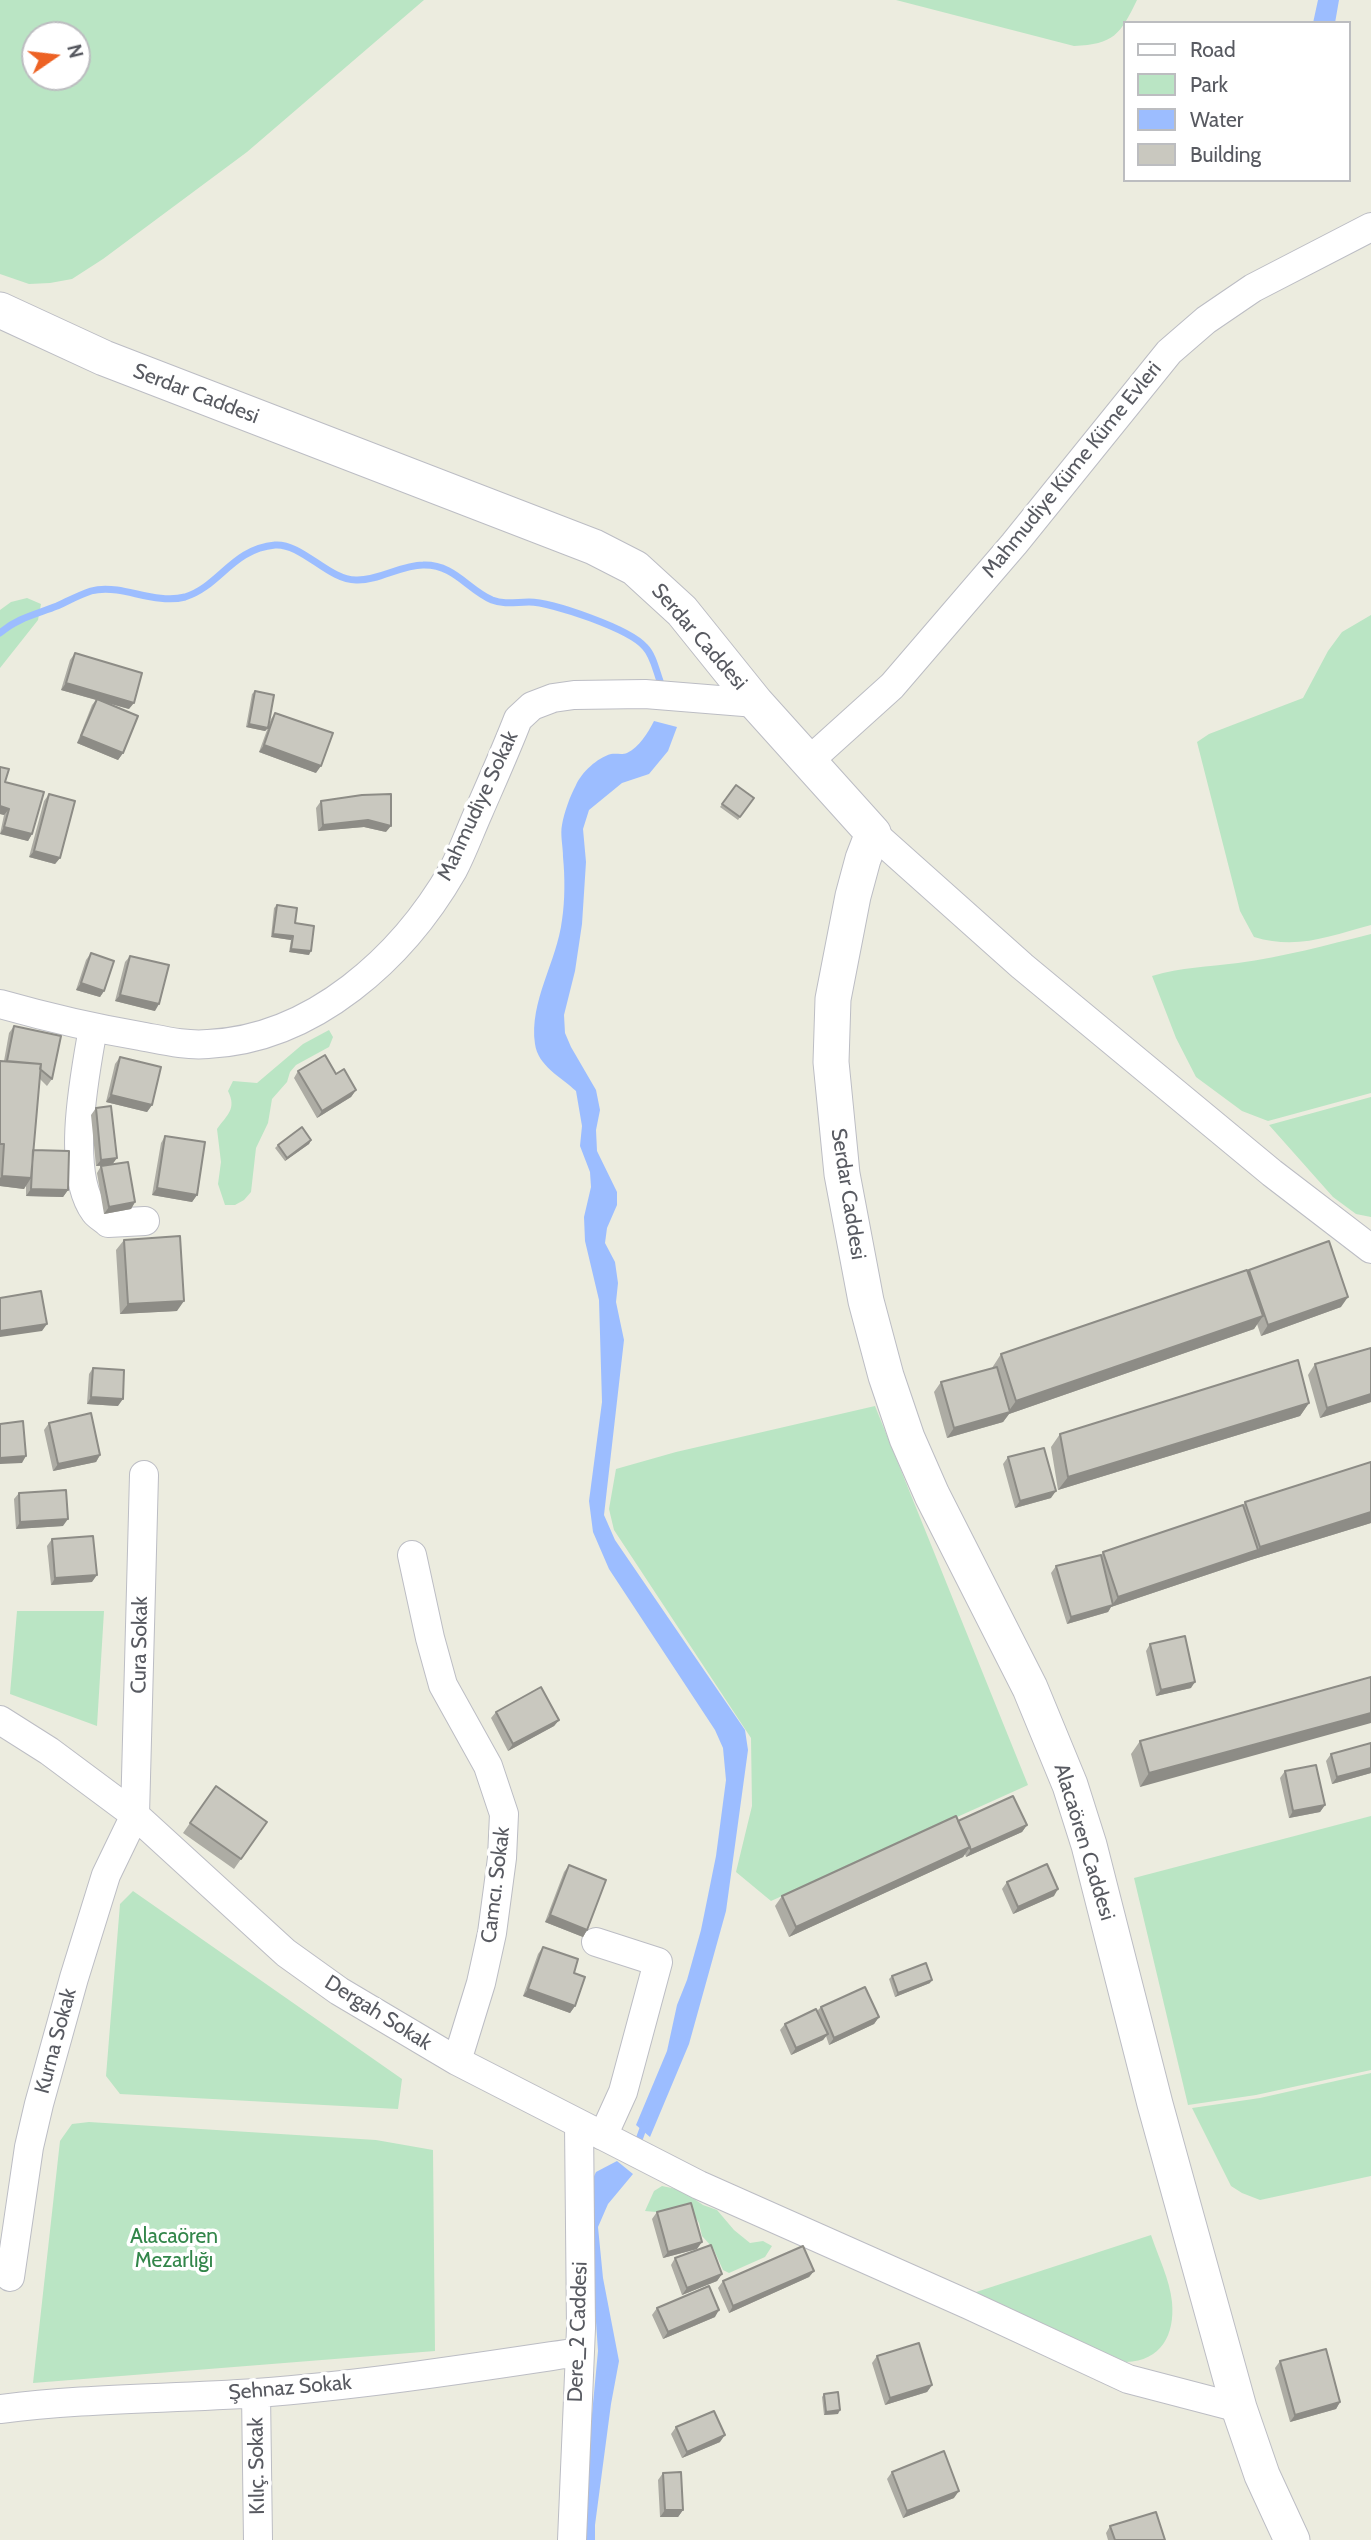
<!DOCTYPE html>
<html>
<head>
<meta charset="utf-8">
<style>
  body { margin:0 }
  #map { position:relative; width:1371px; height:2540px; overflow:hidden; background:#ececdf; font-family:Cabin,sans-serif }
  canvas { display:block }
  .legend { position:absolute; left:1123px; top:21px; width:228px; height:161px; box-sizing:border-box; background:#fff; border:2px solid #bcbdc0; margin:0; padding:9px 12px; list-style:none; font-size:21px; color:#585a61 }
  .legend li { display:flex; align-items:center; gap:14px; height:35px }
  .legend b { width:35px; border:2px solid #bcbdc0 }
  .north { position:absolute; left:21px; top:21px; width:70px; height:70px; box-sizing:border-box; background:#fff; border:2px solid #bcbdc0; border-radius:50%; rotate:76deg; font-size:19px; font-weight:700; line-height:28px; text-align:center; color:#585a61 }
  .north::after { content:''; display:block; margin:auto; width:24px; height:32px; background:#ed6224; clip-path:polygon(50% 0,100% 100%,50% 72%,0 100%) }
</style>
</head>
<body>
<div id="map">
<canvas width="1371" height="2540"></canvas>
<ul class="legend">
<li><b style="height:9px;background:#fff"></b>Road</li>
<li><b style="height:19px;background:#bae5c4"></b>Park</li>
<li><b style="height:19px;background:#9cbdff"></b>Water</li>
<li><b style="height:19px;background:#c9c8bf"></b>Building</li>
</ul>
<div class="north">N</div>
</div>
<script>
const context = document.querySelector('canvas').getContext('2d');
context.lineJoin = 'round';
function fill(path, color) { context.fillStyle = color; context.fill(path, 'evenodd'); }
function trace(path, color, width, dash) { context.strokeStyle = color; context.lineWidth = width; context.lineCap = dash ? 'butt' : 'round'; context.setLineDash(dash || []); context.stroke(path); }
function label(font, color, halo, rows, align = 'center') {
  context.font = font + ' Cabin,sans-serif'; context.lineWidth = 7; context.setLineDash([]); context.textBaseline = 'middle'; context.strokeStyle = halo; context.fillStyle = color; for (const [text, x, y, turn = 0] of rows) {
    context.save(); context.translate(x, y); context.rotate((+turn || 0) * Math.PI / 180); context.textAlign = isNaN(turn) ? turn : align; if (halo) context.strokeText(text, 0, 0); context.fillText(text, 0, 0); context.restore();
  }
}
fill(new Path2D(`
  M 0,0 L 424,0 L 247,152 L 103,259 L 72,279 L 50,283 L 29,284 L 0,274 ZM 35,35 L 77,35 L 77,77 L 35,77 Z
  M 896,0 L 1137,0 C 1120,35 1114,44 1074,46 Z
  M 27,598 L 41,604 L 38,620 L 0,668 L 0,610 L 11,602 Z
  M 1371,615 L 1371,925 C 1329,936 1298,950 1254,937 L 1240,911 L 1197,742 L 1209,734 L 1303,698 L 1328,651 L 1342,632 Z
  M 1371,934 L 1371,1093 L 1268,1121 L 1242,1111 L 1196,1077 L 1176,1038 L 1152,976 C 1182,967 1207,967 1238,963 C 1283,957 1327,945 1371,934 Z
  M 329,1030 L 333,1037 L 329,1047 L 296,1065 L 290,1072 L 287,1082 L 272,1099 L 268,1123 L 256,1148 L 251,1192 L 244,1200 L 235,1205 L 225,1205 L 218,1184 L 221,1162 L 217,1129 C 227,1115 237,1109 228,1091 L 233,1081 L 257,1083 L 303,1044 Z
  M 1371,1097 L 1371,1217 L 1356,1214 L 1333,1197 L 1269,1125 Z
  M 875,1406 L 1028,1785 L 771,1901 L 736,1872 L 752,1806 L 751,1738 L 614,1530 L 609,1509 L 616,1469 L 676,1452 Z
  M 17,1611 L 104,1611 L 97,1726 L 10,1694 Z
  M 1371,1816 L 1371,2070 L 1256,2095 L 1188,2105 L 1134,1878 Z
  M 133,1891 L 402,2079 L 398,2109 L 120,2094 L 106,2076 L 120,1904 Z
  M 1371,2073 L 1371,2176 L 1260,2200 L 1242,2193 L 1231,2186 L 1192,2108 L 1260,2098 Z
  M 89,2122 L 376,2140 L 433,2150 L 435,2351 L 33,2383 L 60,2141 L 72,2124 Z
  M 662,2186 L 681,2190 L 703,2205 L 717,2210 L 734,2230 L 750,2243 L 763,2241 L 772,2246 L 765,2257 L 729,2273 L 723,2270 L 713,2248 L 702,2236 L 699,2223 L 687,2204 L 656,2212 L 645,2211 L 654,2191 Z
  M 1151,2235 C 1158,2256 1170,2280 1172,2302 C 1175,2335 1161,2361 1126,2362 L 973,2293 Z`), '#bae5c4');
fill(new Path2D(`
  M 1318,0 L 1339,0 L 1335,23 L 1313,23 Z
  M 654,721 L 677,727 L 668,751 L 649,774 L 622,783 L 589,810 L 583,829 L 586,862 L 582,924 L 575,971 L 564,1015 L 565,1033 L 571,1047 L 596,1090 L 600,1110 L 596,1130 L 597,1151 L 617,1192 L 617,1205 L 607,1228 L 605,1243 L 615,1262 L 618,1283 L 616,1302 L 624,1340 L 604,1515 L 615,1540 L 745,1730 L 748,1750 L 726,1911 L 689,2044 L 650,2137 L 636,2125 L 667,2051 L 677,2005 L 687,1980 L 701,1930 L 716,1856 L 726,1780 L 723,1748 L 715,1730 L 609,1569 L 593,1532 L 589,1501 L 602,1402 L 599,1300 L 585,1241 L 584,1217 L 591,1187 L 590,1172 L 580,1146 L 582,1126 L 576,1091 C 561,1077 538,1066 535,1044 C 529,1001 557,962 562,920 C 565,901 565,877 563,857 C 563,847 560,834 562,825 C 564,813 570,796 576,785 C 582,772 597,758 611,754 C 616,753 622,755 627,753 C 639,747 648,733 654,721 Z
  M 617,2161 L 633,2174 L 608,2204 L 598,2227 L 603,2278 L 619,2361 L 611,2404 L 595,2525 L 595,2540 L 580,2540 L 598,2351 L 587,2191 L 596,2172 Z`), '#9cbdff');
trace(new Path2D(`
  M 0,633 C 17,618 37,614 57,606 C 68,601 79,595 91,591 C 98,589 109,589 117,590 C 138,593 163,603 185,597 C 220,586 232,549 275,545 C 302,543 328,580 356,580 C 378,581 401,565 423,565 C 454,564 467,589 492,600 C 505,605 516,602 529,602 C 552,602 630,629 645,647 C 653,655 656,670 660,681
  M 636,2148 L 645,2123`), '#9cbdff', 7);
const minor = new Path2D(`
  M 810,760 L 892,686 L 1014,544 L 1169,352 L 1206,320 L 1253,288 L 1371,227
  M 873,833 L 1022,966 L 1272,1173 L 1371,1249
  M 0,1004 C 46,1017 92,1028 140,1036 C 162,1040 185,1046 208,1044 C 314,1039 403,957 453,870 C 463,851 470,831 479,811 C 492,781 506,750 518,719 L 532,706 L 553,698 L 574,695 L 645,694 L 756,703
  M 93,1028 C 85,1074 65,1172 95,1212 C 98,1216 104,1219 108,1223 L 145,1221
  M 412,1555 L 430,1638 L 443,1685 L 488,1766 L 504,1814 L 502,1858 L 492,1933 L 481,1983 L 457,2061
  M 0,1720 L 49,1751 L 135,1815 L 286,1953 L 339,1991 L 457,2061 L 699,2185 L 969,2305 L 1128,2379 L 1239,2408
  M 596,1942 L 658,1962 L 623,2092 L 603,2136
  M 10,2277 L 29,2147 L 39,2104 L 74,1978 L 106,1875 L 135,1815 L 144,1475
  M 256,2393 L 258,2540
  M 0,2409 C 85,2398 170,2399 256,2393 C 364,2385 472,2368 579,2352
  M 572,2540 L 581,2328 L 579,2124`);
const tertiary = new Path2D(`
  M 0,310 L 104,358 L 594,547 L 635,568 L 682,611 L 756,703 L 873,833 L 863,859 L 853,896 L 833,999 L 831,1062 L 842,1174 L 866,1301 L 886,1376 L 907,1438 L 932,1495 L 1030,1688 L 1070,1785 L 1089,1845 L 1155,2104 L 1239,2408 L 1262,2475 L 1292,2540`);
trace(minor, '#bcbdc4', 30);
trace(tertiary, '#bcbdc4', 37);
trace(minor, '#fff', 28);
trace(tertiary, '#fff', 35);
fill(new Path2D(`
  M 75,653 L 129,709 L 108,703 L 123,753 L 118,760 L 77,743 L 92,705 L 96,700 L 61,690 L 70,660 Z
  M 255,691 L 268,728 L 265,731 L 246,727 L 252,694 Z
  M 275,713 L 316,773 L 259,752 L 271,719 Z
  M 0,767 L 5,782 L 32,834 L 28,841 L 0,834 L 4,815 L 0,814 Z
  M 736,785 L 754,798 L 738,820 L 720,807 Z
  M 49,794 L 60,858 L 55,864 L 29,857 L 44,801 Z
  M 321,801 L 386,832 L 364,827 L 318,831 L 316,808 Z
  M 277,905 L 295,923 L 309,955 L 289,952 L 291,940 L 271,937 L 274,908 Z
  M 91,953 L 104,991 L 100,997 L 76,990 L 86,960 Z
  M 130,956 L 155,1011 L 115,1001 L 125,962 Z
  M 14,1026 L 52,1079 L 47,1086 L 40,1079 L 33,1150 L 68,1190 L 63,1197 L 26,1196 L 26,1185 L 24,1189 L 0,1186 L 0,1061 L 4,1061 L 9,1033 Z
  M 120,1057 L 152,1105 L 147,1112 L 106,1102 L 115,1064 Z
  M 298,1071 L 336,1074 L 356,1090 L 351,1097 L 317,1118 L 294,1078 Z
  M 96,1108 L 112,1164 L 135,1202 L 131,1209 L 104,1214 L 97,1173 L 101,1166 L 107,1165 L 96,1166 L 91,1115 Z
  M 165,1136 L 197,1195 L 192,1202 L 152,1195 L 161,1143 Z
  M 311,1140 L 309,1144 L 285,1161 L 275,1148 L 278,1145 Z
  M 124,1240 L 177,1311 L 120,1314 L 116,1250 Z
  M 1249,1270 L 1341,1307 L 1261,1336 L 1257,1324 L 1254,1329 L 1009,1414 L 1003,1422 L 947,1438 L 934,1392 L 941,1382 L 992,1368 L 1001,1354 Z
  M 1371,1348 L 1371,1402 L 1320,1418 L 1308,1375 L 1315,1364 Z
  M 93,1368 L 118,1406 L 87,1404 L 89,1374 Z
  M 1309,1403 L 1300,1416 L 1058,1490 L 1051,1447 L 1060,1434 Z
  M 49,1423 L 100,1455 L 96,1462 L 53,1471 L 44,1430 Z
  M 1008,1457 L 1051,1498 L 1015,1508 L 1003,1464 Z
  M 19,1493 L 63,1526 L 16,1529 L 14,1499 Z
  M 1245,1502 L 1371,1523 L 1251,1560 L 1111,1607 L 1108,1612 L 1067,1624 L 1051,1573 L 1056,1566 L 1101,1555 L 1103,1552 L 1243,1505 Z
  M 52,1539 L 92,1582 L 51,1585 L 47,1546 Z
  M 1150,1644 L 1191,1688 L 1156,1696 L 1146,1651 Z
  M 1371,1677 L 1140,1787 L 1131,1754 L 1140,1741 Z
  M 496,1712 L 559,1720 L 554,1726 L 508,1751 L 491,1718 Z
  M 1371,1743 L 1371,1773 L 1332,1784 L 1326,1761 L 1331,1754 Z
  M 1285,1771 L 1325,1805 L 1320,1812 L 1289,1818 L 1280,1778 Z
  M 216,1786 L 267,1822 L 234,1869 L 183,1833 Z
  M 958,1821 L 1027,1825 L 1022,1832 L 966,1857 L 965,1854 L 963,1857 L 789,1937 L 775,1906 L 782,1896 Z
  M 569,1865 L 587,1930 L 583,1937 L 545,1922 L 564,1872 Z
  M 1007,1882 L 1054,1896 L 1013,1914 L 1002,1889 Z
  M 543,1947 L 574,1973 L 575,2006 L 570,2013 L 523,1996 L 538,1954 Z
  M 892,1976 L 930,1983 L 895,1997 L 889,1979 Z
  M 821,2007 L 879,2017 L 874,2024 L 829,2045 L 826,2036 L 823,2040 L 791,2055 L 780,2030 L 785,2024 L 817,2011 Z
  M 657,2212 L 697,2249 L 663,2258 L 652,2219 Z
  M 675,2258 L 722,2274 L 717,2281 L 682,2295 L 671,2265 Z
  M 814,2271 L 809,2277 L 729,2313 L 718,2288 L 723,2281 Z
  M 657,2308 L 715,2317 L 663,2339 L 652,2315 Z
  M 877,2356 L 932,2385 L 927,2392 L 885,2405 L 872,2363 Z
  M 1280,2361 L 1340,2402 L 1336,2409 L 1290,2422 L 1275,2368 Z
  M 824,2394 L 838,2414 L 824,2415 L 822,2397 Z
  M 676,2427 L 720,2442 L 682,2458 L 671,2434 Z
  M 892,2472 L 954,2498 L 903,2518 L 887,2479 Z
  M 663,2473 L 683,2510 L 678,2517 L 660,2517 L 658,2480 Z
  M 1110,2526 L 1165,2540 L 1108,2540 L 1106,2533 Z`), '#adaca4');
fill(new Path2D(`
  M 66,683 L 134,703 L 129,709 L 61,690 Z
  M 249,724 L 268,728 L 265,731 L 246,727 Z
  M 81,736 L 123,753 L 118,760 L 77,743 Z
  M 264,745 L 321,766 L 316,773 L 259,752 Z
  M 0,806 L 9,809 L 4,815 L 0,814 Z
  M 368,820 L 391,826 L 386,832 L 364,827 L 318,831 L 323,825 Z
  M 4,827 L 32,834 L 28,841 L 0,834 Z
  M 34,851 L 60,858 L 55,864 L 29,857 Z
  M 273,934 L 293,936 L 291,940 L 271,937 Z
  M 291,949 L 311,951 L 309,955 L 289,952 Z
  M 81,983 L 104,991 L 100,997 L 76,990 Z
  M 120,995 L 159,1004 L 155,1011 L 115,1001 Z
  M 356,1090 L 351,1097 L 317,1118 L 322,1111 Z
  M 111,1095 L 152,1105 L 147,1112 L 106,1102 Z
  M 311,1140 L 309,1144 L 285,1161 L 287,1158 Z
  M 117,1158 L 112,1165 L 96,1166 L 101,1160 Z
  M 2,1176 L 31,1178 L 24,1189 L 0,1186 L 0,1178 Z
  M 157,1188 L 197,1195 L 192,1202 L 152,1195 Z
  M 31,1189 L 68,1190 L 63,1197 L 26,1196 Z
  M 135,1202 L 131,1209 L 104,1214 L 109,1207 Z
  M 1348,1297 L 1341,1307 L 1261,1336 L 1268,1325 Z
  M 184,1301 L 177,1311 L 120,1314 L 128,1304 Z
  M 1263,1316 L 1254,1329 L 1009,1414 L 1003,1422 L 947,1438 L 954,1428 L 1008,1412 L 1016,1401 Z
  M 47,1324 L 42,1331 L 0,1337 L 0,1331 Z
  M 1371,1394 L 1371,1402 L 1320,1418 L 1327,1408 Z
  M 91,1397 L 123,1399 L 118,1406 L 87,1404 Z
  M 1309,1403 L 1300,1416 L 1058,1490 L 1068,1477 Z
  M 100,1455 L 96,1462 L 53,1471 L 58,1464 Z
  M 26,1456 L 22,1463 L 0,1464 L 0,1458 Z
  M 1056,1491 L 1051,1498 L 1015,1508 L 1020,1501 Z
  M 1371,1512 L 1371,1523 L 1251,1560 L 1260,1547 Z
  M 68,1519 L 63,1526 L 16,1529 L 20,1522 Z
  M 1258,1550 L 1251,1560 L 1111,1607 L 1108,1612 L 1067,1624 L 1071,1617 L 1112,1605 L 1118,1597 Z
  M 97,1575 L 92,1582 L 51,1585 L 55,1578 Z
  M 1195,1682 L 1191,1688 L 1156,1696 L 1161,1690 Z
  M 1371,1713 L 1371,1723 L 1140,1787 L 1149,1773 Z
  M 559,1720 L 554,1726 L 508,1751 L 513,1744 Z
  M 1371,1768 L 1371,1773 L 1332,1784 L 1337,1777 Z
  M 1325,1805 L 1320,1812 L 1289,1818 L 1293,1811 Z
  M 1027,1825 L 1022,1832 L 966,1857 L 971,1850 Z
  M 970,1847 L 963,1857 L 789,1937 L 796,1927 Z
  M 1058,1889 L 1054,1896 L 1013,1914 L 1018,1907 Z
  M 550,1915 L 587,1930 L 583,1937 L 545,1922 Z
  M 932,1980 L 930,1983 L 895,1997 L 898,1993 Z
  M 528,1989 L 575,2006 L 570,2013 L 523,1996 Z
  M 879,2017 L 874,2024 L 829,2045 L 834,2038 Z
  M 828,2034 L 823,2040 L 791,2055 L 796,2048 Z
  M 702,2242 L 697,2249 L 663,2258 L 668,2252 Z
  M 814,2271 L 809,2277 L 729,2313 L 733,2306 Z
  M 722,2274 L 717,2281 L 682,2295 L 687,2288 Z
  M 719,2310 L 715,2317 L 663,2339 L 668,2332 Z
  M 932,2385 L 927,2392 L 885,2405 L 890,2398 Z
  M 1340,2402 L 1336,2409 L 1290,2422 L 1295,2415 Z
  M 840,2410 L 838,2414 L 824,2415 L 826,2412 Z
  M 725,2435 L 720,2442 L 682,2458 L 687,2452 Z
  M 959,2491 L 954,2498 L 903,2518 L 907,2511 Z
  M 665,2510 L 683,2510 L 678,2517 L 660,2517 Z`), '#8d8c86');
const building = new Path2D(`
  M 75,653 L 142,673 L 134,703 L 66,683 Z
  M 255,691 L 274,695 L 268,728 L 249,724 Z
  M 97,699 L 138,716 L 123,753 L 81,736 Z
  M 275,713 L 333,733 L 321,766 L 264,745 Z
  M 0,767 L 9,769 L 5,782 L 44,792 L 32,834 L 4,827 L 9,809 L 0,806 Z
  M 736,785 L 754,798 L 740,817 L 722,804 Z
  M 49,794 L 75,801 L 60,858 L 34,851 Z
  M 391,794 L 391,826 L 368,820 L 323,825 L 321,801 L 362,795 Z
  M 277,905 L 297,908 L 295,923 L 314,926 L 311,951 L 291,949 L 293,936 L 273,934 Z
  M 91,953 L 114,961 L 104,991 L 81,983 Z
  M 130,956 L 169,965 L 159,1004 L 120,995 Z
  M 14,1026 L 61,1036 L 52,1079 L 40,1069 L 41,1064 L 7,1061 Z
  M 325,1055 L 336,1074 L 344,1069 L 356,1090 L 322,1111 L 298,1071 Z
  M 120,1057 L 161,1067 L 152,1105 L 111,1095 Z
  M 0,1061 L 41,1064 L 31,1178 L 2,1176 L 4,1144 L 0,1144 Z
  M 111,1106 L 117,1158 L 101,1160 L 96,1108 Z
  M 302,1127 L 311,1140 L 287,1158 L 278,1145 Z
  M 165,1136 L 205,1142 L 197,1195 L 157,1188 Z
  M 33,1150 L 69,1151 L 68,1190 L 31,1189 Z
  M 128,1162 L 135,1202 L 109,1207 L 101,1166 Z
  M 180,1236 L 184,1301 L 128,1304 L 124,1240 Z
  M 1329,1241 L 1348,1297 L 1268,1325 L 1249,1270 Z
  M 1247,1270 L 1263,1316 L 1016,1401 L 1001,1354 Z
  M 41,1291 L 47,1324 L 0,1331 L 0,1298 Z
  M 1371,1348 L 1371,1394 L 1327,1408 L 1315,1364 Z
  M 1298,1360 L 1309,1403 L 1068,1477 L 1060,1434 Z
  M 997,1367 L 1010,1412 L 954,1428 L 941,1382 Z
  M 93,1368 L 124,1370 L 123,1399 L 91,1397 Z
  M 91,1413 L 100,1455 L 58,1464 L 49,1423 Z
  M 23,1421 L 26,1456 L 0,1458 L 0,1424 Z
  M 1044,1448 L 1056,1491 L 1020,1501 L 1008,1457 Z
  M 1371,1462 L 1371,1512 L 1260,1547 L 1245,1502 Z
  M 66,1490 L 68,1519 L 20,1522 L 19,1493 Z
  M 1243,1505 L 1258,1550 L 1118,1597 L 1103,1552 Z
  M 93,1536 L 97,1575 L 55,1578 L 52,1539 Z
  M 1101,1555 L 1113,1605 L 1071,1617 L 1056,1566 Z
  M 1185,1636 L 1195,1682 L 1161,1690 L 1150,1644 Z
  M 1371,1677 L 1371,1713 L 1149,1773 L 1140,1741 Z
  M 541,1687 L 559,1720 L 513,1744 L 496,1712 Z
  M 1371,1743 L 1371,1768 L 1337,1777 L 1331,1754 Z
  M 1316,1765 L 1325,1805 L 1293,1811 L 1285,1771 Z
  M 216,1786 L 267,1822 L 241,1859 L 190,1823 Z
  M 1013,1796 L 1027,1825 L 971,1850 L 958,1821 Z
  M 956,1816 L 970,1847 L 796,1927 L 782,1896 Z
  M 1047,1864 L 1058,1889 L 1018,1907 L 1007,1882 Z
  M 569,1865 L 606,1880 L 587,1930 L 550,1915 Z
  M 543,1947 L 578,1959 L 574,1973 L 585,1977 L 575,2006 L 528,1989 Z
  M 926,1963 L 932,1980 L 898,1993 L 892,1976 Z
  M 865,1987 L 879,2017 L 834,2038 L 821,2007 Z
  M 816,2009 L 828,2034 L 796,2048 L 785,2024 Z
  M 691,2203 L 702,2242 L 668,2252 L 657,2212 Z
  M 711,2245 L 722,2274 L 687,2288 L 675,2258 Z
  M 803,2246 L 814,2271 L 733,2306 L 723,2281 Z
  M 709,2286 L 719,2310 L 668,2332 L 657,2308 Z
  M 919,2343 L 932,2385 L 890,2398 L 877,2356 Z
  M 1326,2349 L 1340,2402 L 1295,2415 L 1280,2361 Z
  M 838,2392 L 840,2410 L 826,2412 L 824,2394 Z
  M 714,2411 L 725,2435 L 687,2452 L 676,2427 Z
  M 944,2451 L 959,2491 L 907,2511 L 892,2472 Z
  M 681,2472 L 683,2510 L 665,2510 L 663,2473 Z
  M 1156,2512 L 1165,2540 L 1115,2540 L 1110,2526 Z`);
fill(building, '#c9c8bf');
trace(building, '#8d8c86', 2);
label('21px', '#585a61', '#fff', [
  ["Serdar Caddesi",196,394,21],
  ["Mahmudiye Küme Küme Evleri",1072,470,-51],
  ["Serdar Caddesi",699,637,49],
  ["Mahmudiye Sokak",478,806,-65],
  ["Serdar Caddesi",848,1194,81],
  ["Cura Sokak",140,1645,-89],
  ["Alacaören Caddesi",1084,1842,73],
  ["Camcı. Sokak",496,1885,-83],
  ["Dergah Sokak",378,2013,32],
  ["Kurna Sokak",56,2041,-75],
  ["Dere_2 Caddesi",578,2332,-88],
  ["Şehnaz Sokak",290,2388,-5],
  ["Kılıç. Sokak",257,2466,-91]
]);
label('21px', '#32864a', '#fff', [
  ["Alacaören",174,2237],
  ["Mezarlığı",174,2261]
]);
</script>
</body>
</html>
